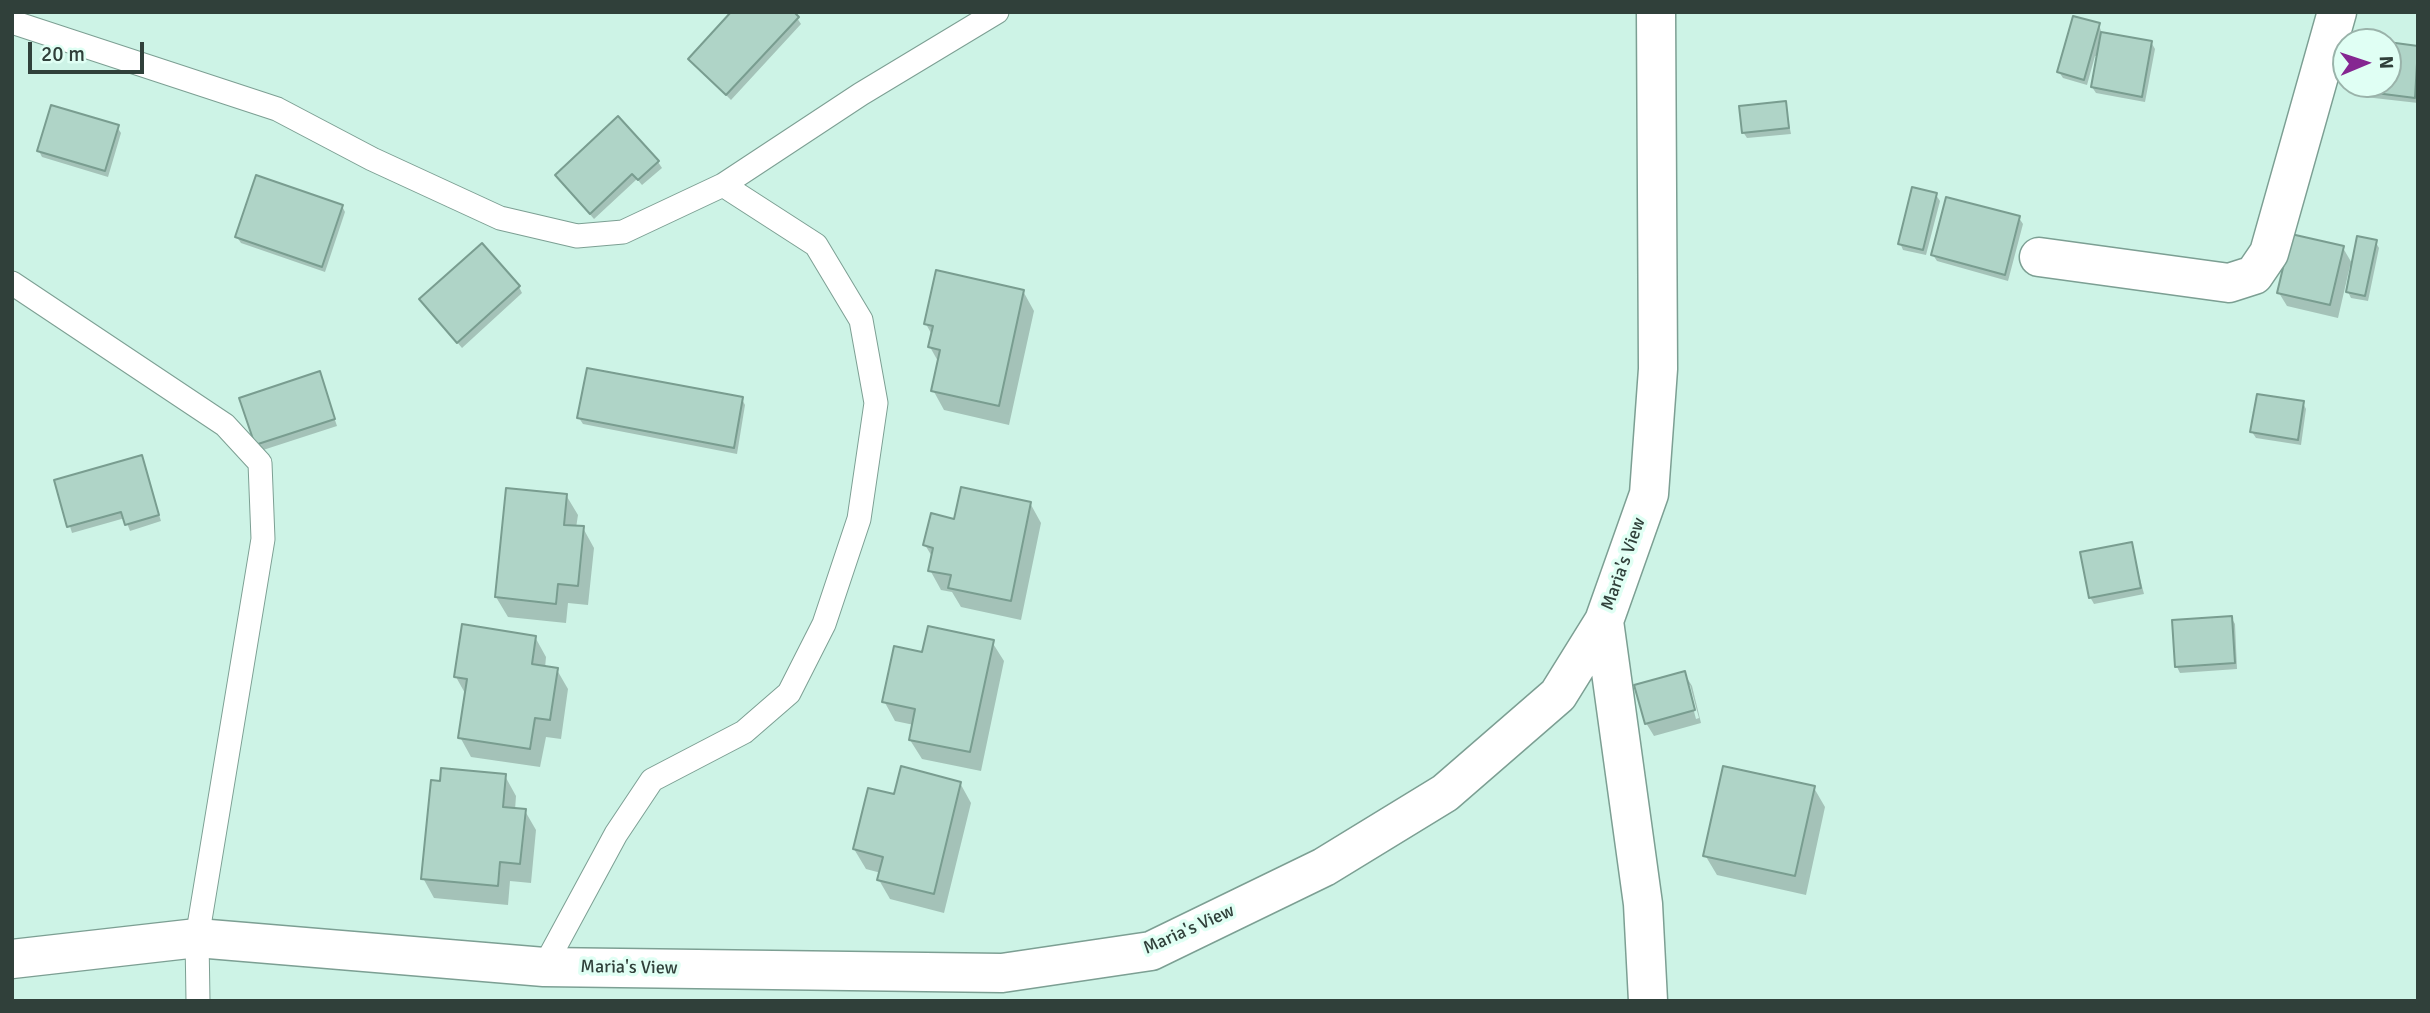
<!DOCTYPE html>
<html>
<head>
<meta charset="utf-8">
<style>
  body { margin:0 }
  #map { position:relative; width:2430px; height:1013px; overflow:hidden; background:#cdf3e6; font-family:Signika,sans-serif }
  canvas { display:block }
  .frame { position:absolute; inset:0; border:14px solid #30403a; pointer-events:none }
  .north { position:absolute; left:2332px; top:28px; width:70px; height:70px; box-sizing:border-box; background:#e0fff4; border:2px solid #9ab3aa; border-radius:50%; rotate:88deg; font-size:19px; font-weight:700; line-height:28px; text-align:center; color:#30403a }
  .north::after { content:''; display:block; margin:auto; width:24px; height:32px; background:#852691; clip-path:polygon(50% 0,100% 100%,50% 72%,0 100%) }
  .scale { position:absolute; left:28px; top:42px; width:116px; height:32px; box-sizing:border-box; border:4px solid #30403a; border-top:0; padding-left:9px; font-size:21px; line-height:24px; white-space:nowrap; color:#30403a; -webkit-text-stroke:5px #e0fff4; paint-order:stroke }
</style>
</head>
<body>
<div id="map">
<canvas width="2430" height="1013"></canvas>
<div class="frame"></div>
<div class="north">N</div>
<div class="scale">20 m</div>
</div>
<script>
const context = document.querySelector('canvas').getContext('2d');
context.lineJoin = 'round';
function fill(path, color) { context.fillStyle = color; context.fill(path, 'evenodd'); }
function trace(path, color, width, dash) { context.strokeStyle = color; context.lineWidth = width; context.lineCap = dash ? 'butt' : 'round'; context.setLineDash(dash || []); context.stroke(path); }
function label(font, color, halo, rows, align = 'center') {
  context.font = font + ' Signika,sans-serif'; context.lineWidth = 7; context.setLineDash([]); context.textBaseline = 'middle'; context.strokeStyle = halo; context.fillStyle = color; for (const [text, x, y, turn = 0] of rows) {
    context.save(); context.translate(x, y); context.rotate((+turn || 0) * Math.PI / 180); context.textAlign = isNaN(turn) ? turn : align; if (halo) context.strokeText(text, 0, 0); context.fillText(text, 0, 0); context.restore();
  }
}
fill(new Path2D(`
  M 797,18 L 801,24 L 731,100 L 690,59 Z
  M 2099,25 L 2102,34 L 2151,42 L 2155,49 L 2145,102 L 2096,93 L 2092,87 L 2098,56 L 2095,56 L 2087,85 L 2063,78 L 2059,72 Z
  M 2388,44 L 2418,47 L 2418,103 L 2365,97 L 2362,91 L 2363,84 L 2388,84 Z
  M 1785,103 L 1791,134 L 1747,138 L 1743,132 Z
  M 117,127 L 121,133 L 108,177 L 42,157 L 39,151 Z
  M 658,162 L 662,168 L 642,185 L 637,179 L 594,219 L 557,176 Z
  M 1936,195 L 1940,201 L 1926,255 L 1903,250 L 1900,243 Z
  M 342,206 L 345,212 L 325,272 L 241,243 L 237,237 Z
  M 2019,218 L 2023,224 L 2008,281 L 1937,261 L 1933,255 Z
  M 2375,241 L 2379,248 L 2368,301 L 2351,298 L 2348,292 L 2353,267 L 2350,266 L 2338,318 L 2287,306 L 2279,293 L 2343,248 L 2353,265 Z
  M 519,287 L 522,293 L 462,348 L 421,300 Z
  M 1023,291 L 1034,311 L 1009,425 L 944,410 L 933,390 L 939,363 L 930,347 L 932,335 L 926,324 Z
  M 319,373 L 337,426 L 260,451 L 256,444 Z
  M 742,399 L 745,405 L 737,454 L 583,424 L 579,418 Z
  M 2303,403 L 2306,409 L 2301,445 L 2256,438 L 2252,432 Z
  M 141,457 L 161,521 L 130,531 L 125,518 L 72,533 L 56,481 Z
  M 566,495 L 578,515 L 576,528 L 583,528 L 594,548 L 588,605 L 568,603 L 566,623 L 508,617 L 496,597 Z
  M 1030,503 L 1041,523 L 1021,620 L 961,607 L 952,592 L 941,590 L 930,570 L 933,558 L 925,545 L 956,521 Z
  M 2131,544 L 2144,594 L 2094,604 L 2090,597 Z
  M 2231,617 L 2235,624 L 2237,669 L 2180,673 L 2177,667 L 2174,621 Z
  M 535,637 L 546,657 L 545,668 L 557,670 L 568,689 L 561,739 L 546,737 L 540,767 L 471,757 L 460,737 L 466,695 L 456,677 Z
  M 992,642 L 1004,661 L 981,771 L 922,759 L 910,740 L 914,725 L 895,721 L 884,701 L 923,654 Z
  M 1684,673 L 1692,686 L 1701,723 L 1654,736 L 1646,723 ZM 1687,685 L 1690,685 L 1699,718 L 1696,719 Z
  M 505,776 L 516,796 L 515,810 L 525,811 L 536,830 L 531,883 L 510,881 L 508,905 L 434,898 L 423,878 Z
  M 960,783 L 971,803 L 944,913 L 890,899 L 879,880 L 881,873 L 866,869 L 854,849 L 895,796 Z
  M 1814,788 L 1825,807 L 1806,895 L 1717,875 L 1705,855 Z`), '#0003');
const building = new Path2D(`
  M 731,12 L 794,12 L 799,17 L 726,95 L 688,59 Z
  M 2073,16 L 2100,23 L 2084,80 L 2057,72 Z
  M 2101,32 L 2152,41 L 2142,97 L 2091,87 Z
  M 2388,42 L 2418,46 L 2415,98 L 2360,91 L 2361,84 L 2388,84 Z
  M 1786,101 L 1789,128 L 1742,133 L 1739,106 Z
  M 51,105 L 119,125 L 105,171 L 37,151 Z
  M 618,116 L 659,161 L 638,180 L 632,174 L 590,214 L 555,175 Z
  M 256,175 L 343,205 L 322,267 L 235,237 Z
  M 1912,187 L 1937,193 L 1923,250 L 1898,244 Z
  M 1946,197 L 2020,216 L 2005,275 L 1931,255 Z
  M 2291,234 L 2344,246 L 2330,305 L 2277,293 Z
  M 2357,236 L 2377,240 L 2365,296 L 2346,292 Z
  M 482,243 L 520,286 L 457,343 L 419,299 Z
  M 936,270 L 1024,290 L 999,406 L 931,391 L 940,350 L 928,347 L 933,326 L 924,324 Z
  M 587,368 L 743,397 L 734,448 L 577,418 Z
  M 320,371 L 335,419 L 255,445 L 239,398 Z
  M 2257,394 L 2304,401 L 2298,440 L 2250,432 Z
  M 142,455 L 159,515 L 125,525 L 121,512 L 67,527 L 54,480 Z
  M 961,487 L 1031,502 L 1011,601 L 948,588 L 951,575 L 928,571 L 933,548 L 923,545 L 931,513 L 954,519 Z
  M 506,488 L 567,494 L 564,525 L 584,526 L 578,586 L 558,584 L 556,604 L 495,597 Z
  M 2132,542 L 2141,588 L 2089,598 L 2080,552 Z
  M 2232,616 L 2235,663 L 2175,667 L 2172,620 Z
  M 462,624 L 536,636 L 532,664 L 558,668 L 550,720 L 535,718 L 530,749 L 458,738 L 467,679 L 454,677 Z
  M 928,626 L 994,640 L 970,752 L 909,740 L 915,709 L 882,702 L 894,646 L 922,652 Z
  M 1685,671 L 1695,710 L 1645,724 L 1634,685 Z
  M 901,766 L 961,782 L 934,894 L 877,880 L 883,857 L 853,849 L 868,788 L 894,794 Z
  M 1723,766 L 1815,786 L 1795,876 L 1703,856 Z
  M 441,768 L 506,774 L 503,807 L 526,809 L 520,864 L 500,862 L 498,886 L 421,879 L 431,780 L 440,781 Z`);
fill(building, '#afd4c7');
trace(building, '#799d90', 2);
const service = new Path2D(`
  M 12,22 L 277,109 L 372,159 L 500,218 L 577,236 L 623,232 L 723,185 L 861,94 L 997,12
  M 12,283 L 225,425 L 260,463 L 263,539 L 197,938 L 198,1001
  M 544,967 L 616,834 L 652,780 L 744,732 L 789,693 L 824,624 L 859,519 L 876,403 L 861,320 L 816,245 L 723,185`);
const minor = new Path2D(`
  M 2039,257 L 2229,283 L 2254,275 L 2269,253 L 2337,12
  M 1604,621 L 1643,904 L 1648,1001
  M 12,959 L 197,938 L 544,967 L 1002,973 L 1151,951 L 1324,867 L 1445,793 L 1558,695 L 1604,621 L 1649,494 L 1658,369 L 1656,12`);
trace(service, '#7c9f93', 25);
trace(minor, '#7c9f93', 41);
trace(service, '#fff', 23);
trace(minor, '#fff', 38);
label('18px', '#30403a', '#e0fff4', [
  ["Maria's View",1624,564,-70],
  ["Maria's View",1189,930,-24],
  ["Maria's View",629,968,1]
]);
</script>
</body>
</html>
